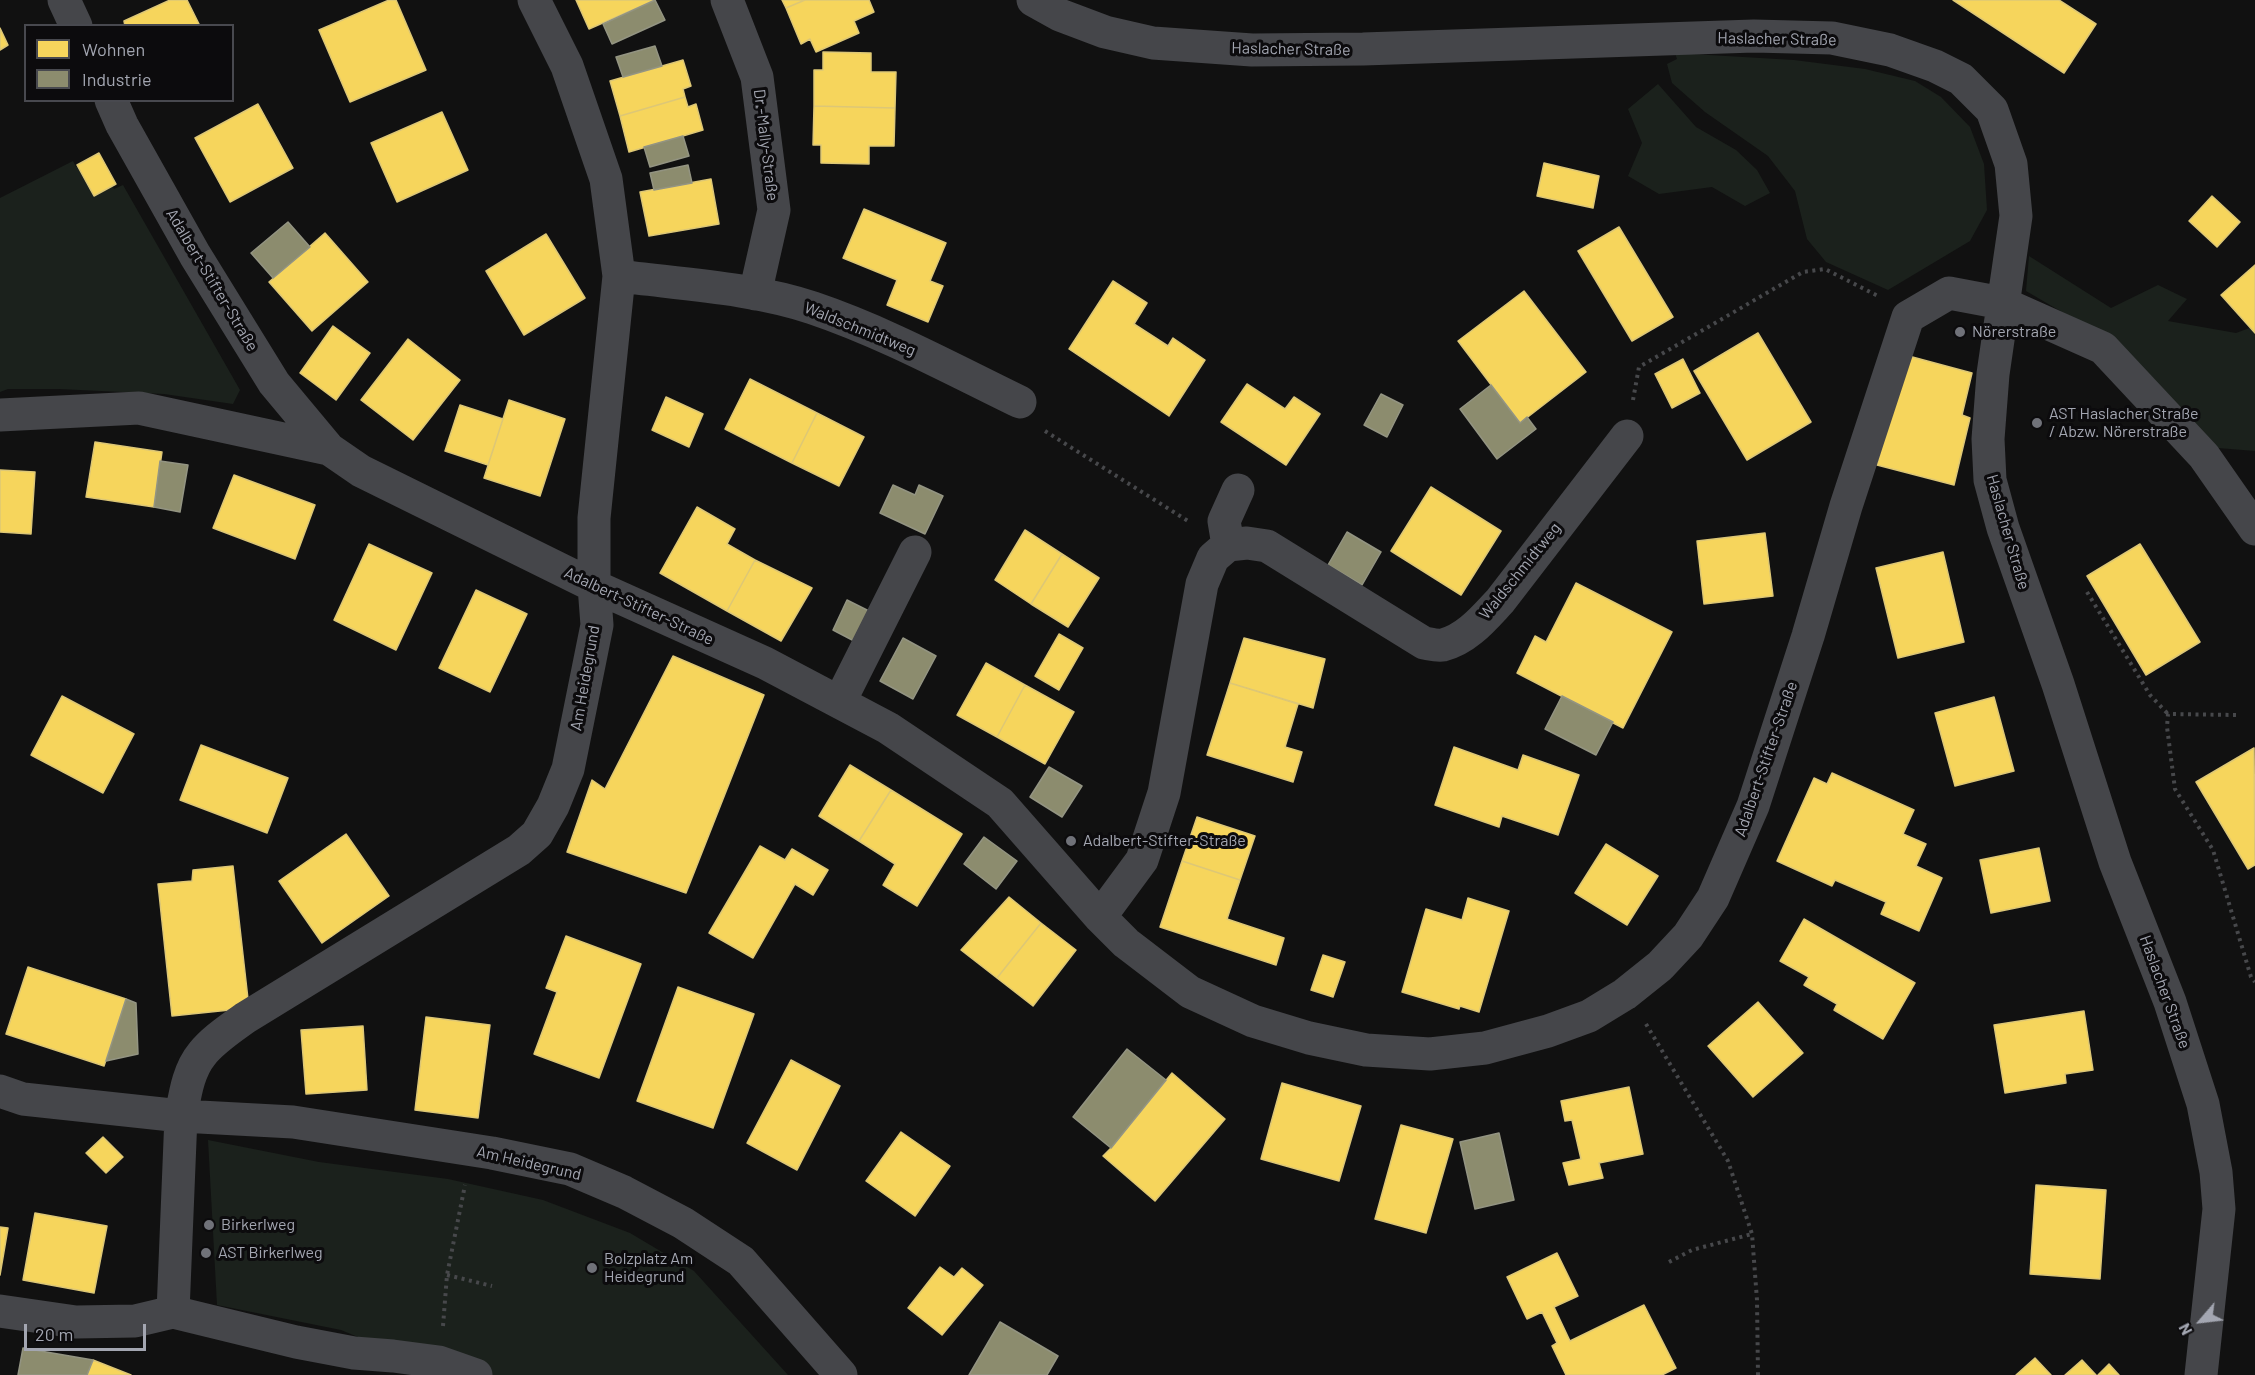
<!DOCTYPE html>
<html>
<head>
<meta charset="utf-8">
<style>
  body { margin:0 }
  #map { position:relative; width:2255px; height:1375px; overflow:hidden; background:#111; font-family:Barlow,sans-serif }
  canvas { display:block }
  .legend { position:absolute; left:24px; top:24px; width:210px; height:78px; box-sizing:border-box; background:#0c0b0d; border:2px solid #48494f; margin:0; padding:8px 10px; list-style:none; font-size:18px; color:#a3a6b1 }
  .legend li { display:flex; align-items:center; gap:12px; height:30px }
  .legend b { width:30px; border:2px solid #48494f }
  .north { position:absolute; left:2171px; top:1291px; width:60px; height:60px; -webkit-text-stroke:4px #0c0b0d; paint-order:stroke; rotate:242deg; font-size:16px; font-weight:700; line-height:24px; text-align:center; color:#a3a6b1 }
  .north::after { content:''; display:block; margin:auto; width:21px; height:27px; background:#a3a6b1; clip-path:polygon(50% 0,100% 100%,50% 72%,0 100%) }
  .scale { position:absolute; left:24px; top:1324px; width:122px; height:27px; box-sizing:border-box; border:3px solid #a3a6b1; border-top:0; padding-left:8px; font-size:18px; line-height:21px; white-space:nowrap; color:#a3a6b1; -webkit-text-stroke:4px #0c0b0d; paint-order:stroke }
</style>
</head>
<body>
<div id="map">
<canvas width="2255" height="1375"></canvas>
<ul class="legend">
<li><b style="height:16px;background:#f6d55c"></b>Wohnen</li>
<li><b style="height:16px;background:#8c8c6e"></b>Industrie</li>
</ul>
<div class="north">N</div>
<div class="scale">20 m</div>
</div>
<script>
const context = document.querySelector('canvas').getContext('2d');
context.lineJoin = 'round';
function fill(path, color) { context.fillStyle = color; context.fill(path, 'evenodd'); }
function trace(path, color, width, dash) { context.strokeStyle = color; context.lineWidth = width; context.lineCap = dash ? 'butt' : 'round'; context.setLineDash(dash || []); context.stroke(path); }
function label(font, color, halo, rows, align = 'center') {
  context.font = font + ' Barlow,sans-serif'; context.lineWidth = 6; context.setLineDash([]); context.textBaseline = 'middle'; context.strokeStyle = halo; context.fillStyle = color; for (const [text, x, y, turn = 0] of rows) {
    context.save(); context.translate(x, y); context.rotate((+turn || 0) * Math.PI / 180); context.textAlign = isNaN(turn) ? turn : align; if (halo) context.strokeText(text, 0, 0); context.fillText(text, 0, 0); context.restore();
  }
}
fill(new Path2D(`
  M 1675,53 L 1794,60 L 1865,69 L 1915,81 L 1941,97 L 1970,127 L 1984,164 L 1987,210 L 1970,241 L 1888,290 L 1826,262 L 1807,239 L 1795,191 L 1768,156 L 1705,112 L 1672,83 L 1667,64 L 1677,59 Z
  M 1658,84 L 1696,127 L 1736,150 L 1757,170 L 1770,193 L 1745,206 L 1712,187 L 1659,194 L 1628,176 L 1642,143 L 1628,109 Z
  M 96,159 L 114,189 L 123,185 L 240,390 L 233,404 L 164,394 L 59,389 L 8,389 L 0,392 L 0,198 L 73,161 L 76,167 Z
  M 2029,256 L 2111,308 L 2158,285 L 2187,299 L 2168,321 L 2236,333 L 2255,326 L 2255,451 L 2218,448 L 2086,326 L 2026,291 Z
  M 208,1140 L 319,1162 L 448,1179 L 543,1200 L 630,1233 L 694,1271 L 788,1375 L 450,1375 L 341,1330 L 217,1305 Z`), '#1b211c');
const homes = new Path2D(`
  M 170,0 L 187,0 L 200,26 L 125,26 L 124,21 Z
  M 389,0 L 396,0 L 426,70 L 350,102 L 319,30 Z
  M 576,0 L 655,0 L 589,29 Z
  M 782,0 L 805,0 L 786,8 Z
  M 805,0 L 869,0 L 874,12 L 854,21 L 859,33 L 816,52 L 810,39 L 801,44 L 786,8 Z
  M 1953,0 L 2059,0 L 2096,24 L 2064,73 Z
  M 0,28 L 8,45 L 0,50 Z
  M 823,52 L 871,53 L 871,72 L 896,72 L 895,108 L 814,106 L 814,70 L 823,70 Z
  M 683,60 L 691,86 L 683,89 L 685,97 L 620,116 L 610,81 Z
  M 685,97 L 688,107 L 696,104 L 703,130 L 629,152 L 620,116 Z
  M 258,104 L 293,168 L 230,202 L 195,138 Z
  M 814,106 L 895,108 L 894,146 L 869,146 L 869,164 L 821,163 L 821,145 L 813,145 Z
  M 442,112 L 468,170 L 397,202 L 371,143 Z
  M 99,153 L 116,184 L 94,196 L 77,165 Z
  M 1544,163 L 1599,176 L 1593,208 L 1537,196 Z
  M 711,179 L 719,224 L 649,236 L 640,192 Z
  M 2212,196 L 2240,222 L 2217,247 L 2189,221 Z
  M 864,209 L 946,243 L 930,281 L 943,286 L 928,322 L 887,305 L 897,280 L 843,258 Z
  M 1619,227 L 1673,317 L 1632,341 L 1578,251 Z
  M 325,233 L 368,282 L 312,331 L 269,282 Z
  M 546,234 L 585,298 L 524,335 L 486,271 Z
  M 2255,265 L 2255,333 L 2221,295 Z
  M 1113,281 L 1147,303 L 1134,324 L 1168,346 L 1173,338 L 1205,360 L 1169,416 L 1069,349 Z
  M 1524,291 L 1586,372 L 1520,423 L 1458,341 Z
  M 333,326 L 370,353 L 336,400 L 300,373 Z
  M 1758,333 L 1811,422 L 1747,460 L 1694,371 Z
  M 408,339 L 460,380 L 413,440 L 361,400 Z
  M 1905,355 L 1972,373 L 1962,415 L 1970,418 L 1954,485 L 1877,465 Z
  M 1683,359 L 1700,393 L 1672,408 L 1655,374 Z
  M 750,379 L 817,413 L 792,463 L 725,429 Z
  M 1247,384 L 1285,409 L 1294,397 L 1320,414 L 1286,465 L 1221,422 Z
  M 666,397 L 703,414 L 689,447 L 652,430 Z
  M 509,400 L 565,419 L 540,496 L 484,478 Z
  M 460,405 L 503,419 L 488,465 L 445,451 Z
  M 817,413 L 864,437 L 839,486 L 792,463 Z
  M 95,442 L 162,452 L 154,507 L 86,497 Z
  M 0,470 L 35,472 L 31,534 L 0,532 Z
  M 234,475 L 315,505 L 295,559 L 213,528 Z
  M 1431,487 L 1501,531 L 1461,595 L 1391,551 Z
  M 697,507 L 735,529 L 727,544 L 755,560 L 727,611 L 660,573 Z
  M 1025,530 L 1062,554 L 1031,604 L 995,580 Z
  M 1765,533 L 1773,596 L 1704,604 L 1697,541 Z
  M 369,544 L 432,573 L 396,650 L 334,620 Z
  M 2140,544 L 2200,642 L 2146,675 L 2087,576 Z
  M 1943,552 L 1964,642 L 1898,658 L 1876,568 Z
  M 1062,554 L 1099,578 L 1068,627 L 1031,604 Z
  M 755,560 L 812,588 L 781,641 L 727,611 Z
  M 1576,583 L 1672,632 L 1623,728 L 1517,673 L 1535,636 L 1546,642 Z
  M 476,590 L 527,614 L 490,692 L 439,668 Z
  M 1059,634 L 1083,648 L 1059,690 L 1035,676 Z
  M 1244,638 L 1325,659 L 1313,708 L 1230,683 Z
  M 673,656 L 764,695 L 686,893 L 567,852 L 592,780 L 605,789 Z
  M 986,663 L 1025,685 L 997,737 L 957,715 Z
  M 1230,683 L 1298,704 L 1285,747 L 1302,752 L 1293,782 L 1207,755 Z
  M 1025,685 L 1074,712 L 1045,764 L 997,737 Z
  M 62,696 L 134,734 L 103,793 L 31,755 Z
  M 1994,697 L 2014,771 L 1955,786 L 1935,713 Z
  M 201,745 L 288,778 L 267,833 L 180,800 Z
  M 1454,747 L 1518,770 L 1523,755 L 1579,775 L 1558,835 L 1502,816 L 1499,827 L 1435,805 Z
  M 2254,748 L 2255,865 L 2248,869 L 2196,782 Z
  M 850,765 L 891,790 L 859,841 L 819,816 Z
  M 1832,773 L 1914,810 L 1903,834 L 1926,844 L 1916,866 L 1942,878 L 1919,931 L 1881,914 L 1886,902 L 1835,880 L 1832,886 L 1777,861 L 1814,778 L 1827,784 Z
  M 891,790 L 962,834 L 917,906 L 883,885 L 895,864 L 859,841 Z
  M 1197,817 L 1255,836 L 1240,880 L 1182,861 Z
  M 346,834 L 389,896 L 322,943 L 279,881 Z
  M 1606,844 L 1658,876 L 1627,925 L 1575,893 Z
  M 760,846 L 785,860 L 792,849 L 828,870 L 813,895 L 795,884 L 753,958 L 709,933 Z
  M 2039,848 L 2050,901 L 1991,913 L 1980,860 Z
  M 1182,861 L 1240,880 L 1227,919 L 1284,938 L 1276,965 L 1160,927 Z
  M 233,866 L 249,1008 L 172,1016 L 158,884 L 192,881 L 193,870 Z
  M 1009,897 L 1041,923 L 997,978 L 961,950 Z
  M 1468,898 L 1509,911 L 1479,1012 L 1460,1006 L 1459,1009 L 1402,992 L 1426,909 L 1462,920 Z
  M 1804,919 L 1915,983 L 1883,1039 L 1834,1010 L 1837,1004 L 1804,985 L 1809,977 L 1780,961 Z
  M 1041,923 L 1076,950 L 1033,1006 L 997,978 Z
  M 566,936 L 641,964 L 599,1078 L 534,1054 L 557,992 L 546,988 Z
  M 1323,955 L 1345,962 L 1333,997 L 1311,990 Z
  M 28,967 L 126,999 L 104,1066 L 6,1034 Z
  M 678,987 L 754,1014 L 713,1128 L 637,1101 Z
  M 1758,1002 L 1803,1053 L 1753,1097 L 1708,1046 Z
  M 2084,1011 L 2093,1070 L 2065,1074 L 2066,1083 L 2005,1093 L 1994,1025 Z
  M 426,1017 L 490,1025 L 478,1118 L 415,1110 Z
  M 363,1026 L 367,1090 L 306,1094 L 301,1030 Z
  M 791,1060 L 840,1086 L 797,1170 L 747,1143 Z
  M 1172,1073 L 1225,1119 L 1155,1201 L 1103,1156 L 1111,1148 Z
  M 1282,1083 L 1361,1106 L 1339,1181 L 1261,1159 Z
  M 1629,1087 L 1643,1154 L 1599,1163 L 1603,1178 L 1569,1185 L 1563,1163 L 1581,1159 L 1572,1120 L 1565,1121 L 1561,1101 Z
  M 1401,1125 L 1453,1139 L 1426,1233 L 1375,1219 Z
  M 901,1132 L 950,1166 L 915,1216 L 866,1181 Z
  M 103,1137 L 123,1157 L 106,1173 L 86,1153 Z
  M 2036,1185 L 2106,1190 L 2100,1279 L 2030,1274 Z
  M 35,1213 L 107,1226 L 94,1293 L 23,1280 Z
  M 0,1227 L 8,1228 L 0,1275 Z
  M 1557,1253 L 1578,1296 L 1554,1307 L 1570,1341 L 1644,1305 L 1676,1368 L 1662,1375 L 1566,1375 L 1552,1346 L 1557,1343 L 1542,1312 L 1527,1319 L 1507,1277 Z
  M 940,1267 L 954,1277 L 962,1268 L 983,1285 L 942,1335 L 908,1308 Z
  M 2035,1358 L 2051,1375 L 2016,1375 Z
  M 93,1360 L 131,1375 L 87,1375 Z
  M 2082,1360 L 2096,1375 L 2065,1375 Z
  M 2109,1364 L 2119,1375 L 2098,1375 Z`);
fill(homes, '#f6d55c');
trace(homes, '#ddc776', 1.5);
const industry = new Path2D(`
  M 655,0 L 665,20 L 612,44 L 603,24 Z
  M 655,46 L 662,66 L 623,77 L 616,57 Z
  M 683,136 L 689,156 L 650,167 L 644,147 Z
  M 688,165 L 692,183 L 654,190 L 650,173 Z
  M 288,222 L 310,247 L 273,278 L 251,253 Z
  M 1491,385 L 1520,423 L 1527,417 L 1536,429 L 1497,459 L 1460,409 Z
  M 1381,394 L 1403,405 L 1387,437 L 1364,425 Z
  M 160,461 L 188,465 L 180,512 L 154,507 Z
  M 893,485 L 915,495 L 919,485 L 943,496 L 925,534 L 880,513 Z
  M 1347,532 L 1381,552 L 1362,585 L 1328,565 Z
  M 847,600 L 871,612 L 856,642 L 833,630 Z
  M 903,638 L 936,656 L 913,699 L 880,681 Z
  M 1562,696 L 1613,722 L 1596,755 L 1545,729 Z
  M 1049,767 L 1082,786 L 1062,817 L 1030,797 Z
  M 984,837 L 1017,861 L 996,889 L 964,864 Z
  M 126,999 L 136,1003 L 138,1054 L 106,1061 Z
  M 1127,1049 L 1166,1080 L 1111,1148 L 1073,1117 Z
  M 1499,1133 L 1514,1200 L 1475,1209 L 1460,1142 Z
  M 1000,1322 L 1058,1356 L 1047,1375 L 969,1375 Z
  M 23,1348 L 93,1360 L 87,1375 L 18,1375 Z`);
fill(industry, '#8c8c6e');
trace(industry, '#939482', 1.5);
trace(new Path2D(`
  M 1633,400 L 1639,367 L 1803,272 L 1825,269 L 1878,296
  M 1045,431 L 1188,521
  M 2087,592 L 2150,695 L 2168,714
  M 2236,715 L 2168,714 L 2167,727 L 2175,789 L 2213,850 L 2251,977 L 2255,982
  M 1646,1024 L 1728,1161 L 1752,1234 L 1757,1300 L 1758,1375
  M 1669,1262 L 1692,1250 L 1752,1234
  M 447,1275 L 492,1286
  M 443,1326 L 447,1275 L 465,1185`), '#47484b', 4, [3, 4.5]);
trace(new Path2D(`
  M 64,0 L 76,26
  M 534,0 L 567,66 L 606,179 L 619,276 L 594,518 L 594,586 L 597,625 L 568,769 L 553,806 L 537,834 L 519,850 L 245,1018 C 230,1029 213,1040 202,1054 C 188,1071 185,1095 181,1116 L 293,1122 L 492,1153 L 570,1169 L 624,1192 L 683,1223 L 741,1261 L 841,1375
  M 727,0 L 757,77 L 774,210 L 755,294
  M 1033,0 L 1060,15 L 1105,32 L 1153,43 L 1252,50 L 1363,49 L 1754,36 L 1832,38 L 1890,50 L 1935,66 L 1961,79 L 1992,110 L 2011,164 L 2016,216 L 1993,374 L 1988,439 L 1990,480 L 2003,528 L 2058,684 L 2115,862 L 2170,1002 L 2203,1104 L 2216,1172 L 2219,1209 L 2201,1375
  M 111,100 L 122,125 L 195,255 L 274,383 L 329,449 L 361,471 L 594,586 L 765,663 L 888,728 L 1000,803 L 1100,917 L 1126,943 L 1190,992 L 1253,1021 L 1309,1038 L 1366,1050 L 1430,1054 L 1485,1048 L 1548,1031 L 1589,1016 L 1625,994 L 1660,966 L 1688,936 L 1713,898 L 1753,806 L 1808,636 L 1846,506 L 1908,317 L 1949,293 L 2002,303 L 2103,348 L 2204,456 L 2255,529
  M 619,276 C 681,284 754,288 813,308 C 884,332 952,369 1020,402
  M 0,415 L 139,408 L 329,449
  M 1228,545 L 1247,543 L 1267,546 L 1424,643 C 1430,644 1437,646 1443,645 C 1467,639 1484,618 1500,601 L 1627,436
  M 1228,545 L 1224,521 L 1238,490
  M 840,701 L 915,552
  M 1100,917 L 1142,860 L 1164,793 L 1202,584 L 1213,558 L 1228,545
  M 0,1091 L 23,1099 L 181,1116 L 173,1312
  M 0,1311 L 76,1322 L 135,1321 L 173,1312 L 296,1342 L 354,1353 L 393,1356 L 439,1362 L 476,1375`), '#45464a', 33);
for (const [x, y, r, color] of [
  [1960,332,6,"#707279"],
  [2037,423,6,"#707279"],
  [1071,841,6,"#707279"],
  [209,1225,6,"#707279"],
  [206,1253,6,"#707279"],
  [592,1268,6,"#707279"]
]) { const dot = new Path2D(); dot.arc(x, y, r, 0, 2 * Math.PI); context.fillStyle = color; context.fill(dot); trace(dot, '#0c0b0d', 2); }
label('16px', '#a3a6b1', '#0c0b0d', [
  ["Haslacher Straße",1777,39,1],
  ["Haslacher Straße",1291,49,1],
  ["Dr.-Mally-Straße",766,145,83],
  ["Adalbert-Stifter-Straße",212,280,59],
  ["Waldschmidtweg",860,329,22],
  ["Haslacher Straße",2008,532,74],
  ["Waldschmidtweg",1520,571,-51],
  ["Adalbert-Stifter-Straße",639,606,25],
  ["Am Heidegrund",585,678,-80],
  ["Adalbert-Stifter-Straße",1766,759,-71],
  ["Haslacher Straße",2165,992,70],
  ["Am Heidegrund",529,1163,13]
]);
label('16px', '#a3a6b1', '#0c0b0d', [
  ["Nörerstraße",1972,332],
  ["AST Haslacher Straße",2049,414],
  ["/ Abzw. Nörerstraße",2049,432],
  ["Adalbert-Stifter-Straße",1083,841],
  ["Birkerlweg",221,1225],
  ["AST Birkerlweg",218,1253],
  ["Bolzplatz Am",604,1259],
  ["Heidegrund",604,1277]
], 'left');
</script>
</body>
</html>
